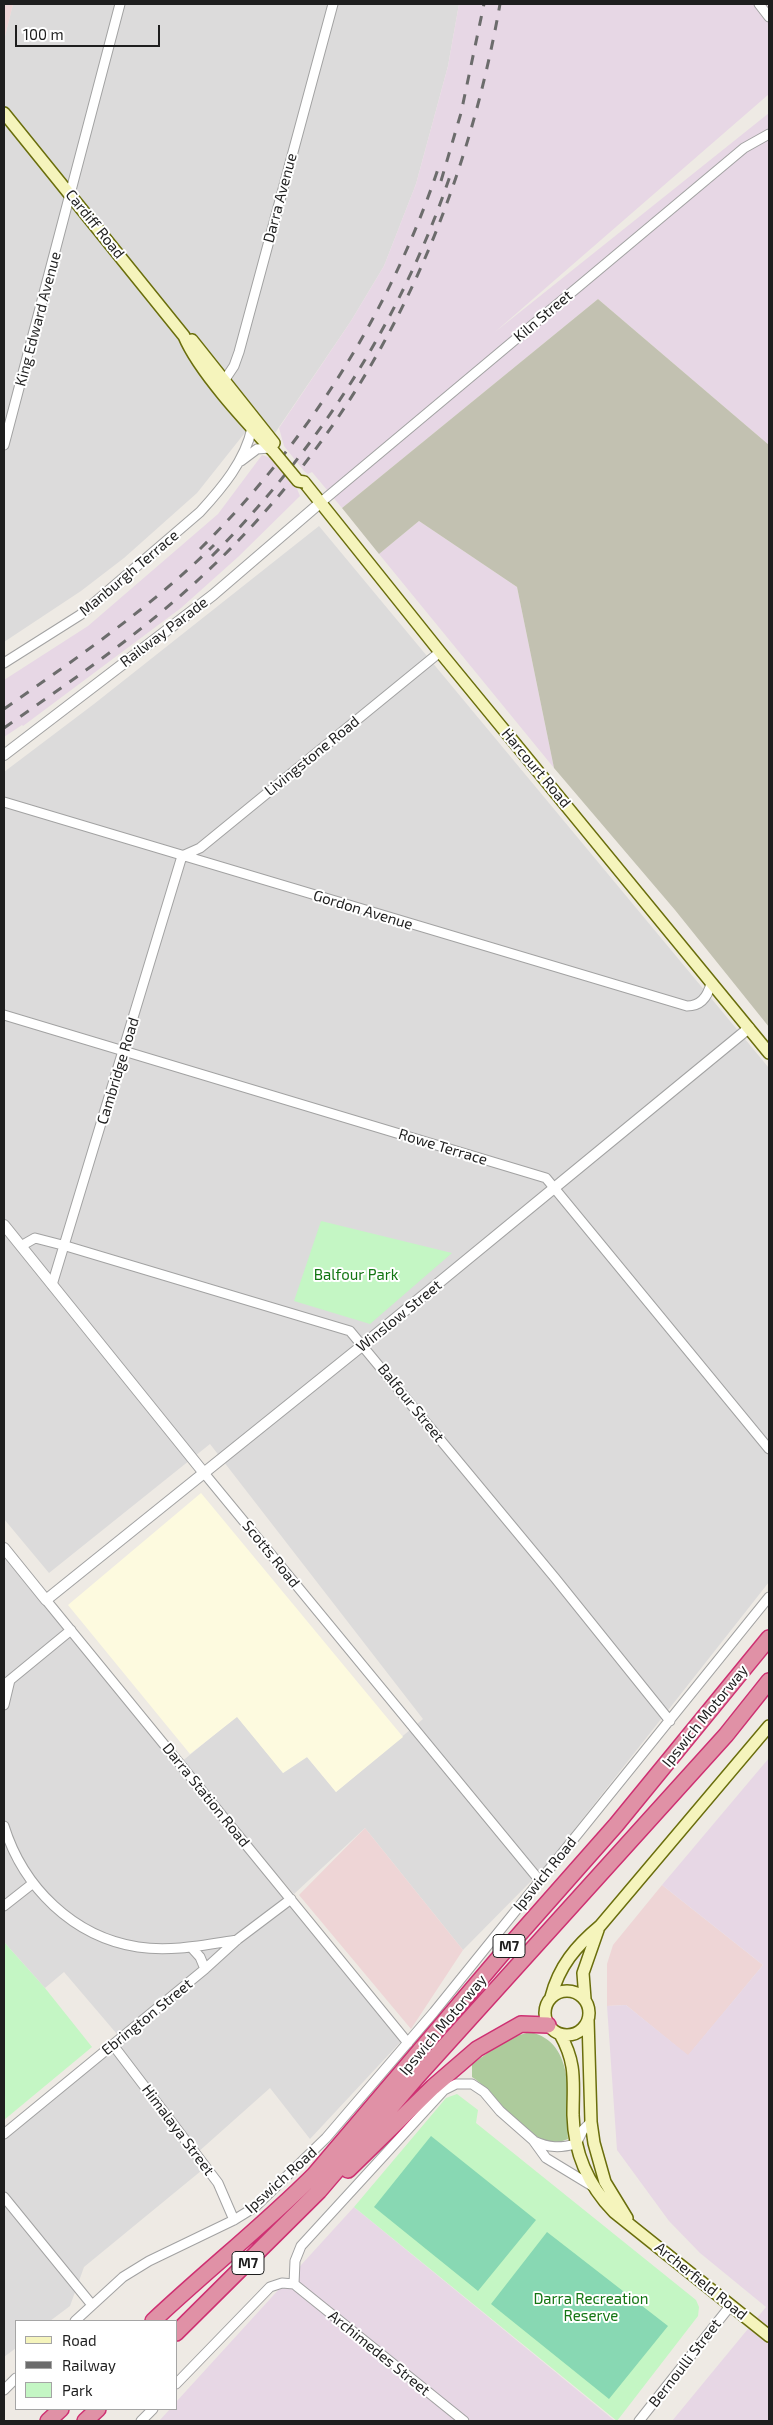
<!DOCTYPE html>
<html>
<head>
<meta charset="utf-8">
<style>
  body { margin:0 }
  #map { position:relative; width:773px; height:2425px; overflow:hidden; background:#eeeae4; font-family:"Exo 2",sans-serif }
  canvas { display:block }
  .frame { position:absolute; inset:0; border:5px solid #1e1e1e; pointer-events:none }
  .legend { position:absolute; left:15px; top:2320px; width:162px; height:90px; box-sizing:border-box; background:#fff; border:1px solid #a5a5a5; margin:0; padding:6px 9px; list-style:none; font-size:15px; color:#1e1e1e }
  .legend li { display:flex; align-items:center; gap:10px; height:25px }
  .legend b { width:25px; border:1px solid #a5a5a5 }
  .scale { position:absolute; left:15px; top:25px; width:145px; height:22px; box-sizing:border-box; border:2px solid #1e1e1e; border-top:0; padding-left:6px; font-size:15px; line-height:18px; white-space:nowrap; color:#1e1e1e; -webkit-text-stroke:4px #fff; paint-order:stroke }
</style>
</head>
<body>
<div id="map">
<canvas width="773" height="2425"></canvas>
<div class="frame"></div>
<ul class="legend">
<li><b style="height:6px;background:#f5f4bc"></b>Road</li>
<li><b style="height:6px;background:#6c6c6c"></b>Railway</li>
<li><b style="height:14px;background:#c4f6c4"></b>Park</li>
</ul>
<div class="scale">100 m</div>
</div>
<script>
const context = document.querySelector('canvas').getContext('2d');
context.lineJoin = 'round';
function fill(path, color) { context.fillStyle = color; context.fill(path, 'evenodd'); }
function trace(path, color, width, dash) { context.strokeStyle = color; context.lineWidth = width; context.lineCap = dash ? 'butt' : 'round'; context.setLineDash(dash || []); context.stroke(path); }
function label(font, color, halo, rows, align = 'center') {
  context.font = font + ' "Exo 2",sans-serif'; context.lineWidth = 4; context.setLineDash([]); context.textBaseline = 'middle'; context.strokeStyle = halo; context.fillStyle = color; for (const [text, x, y, turn = 0] of rows) {
    context.save(); context.translate(x, y); context.rotate((+turn || 0) * Math.PI / 180); context.textAlign = isNaN(turn) ? turn : align; if (halo) context.strokeText(text, 0, 0); context.fillText(text, 0, 0); context.restore();
  }
}
fill(new Path2D(`
  M 13,4 L 459,4 L 448,66 L 416,184 L 384,266 L 351,321 L 275,433 L 259,415 L 197,493 L 124,558 L 81,591 L 4,642 L 4,40 Z
  M 319,526 L 769,1068 L 769,1582 L 543,1869 L 463,1950 L 365,1828 L 294,1894 L 198,1784 L 406,2036 L 310,2139 L 270,2088 L 197,2153 L 207,2166 L 84,2267 L 70,2306 L 50,2321 L 16,2321 L 16,2348 L 4,2357 L 4,2138 L 122,2040 L 64,1972 L 45,1988 L 4,1942 L 4,1685 L 72,1631 L 180,1763 L 237,1716 L 283,1773 L 307,1757 L 336,1792 L 423,1719 L 210,1444 L 49,1573 L 4,1519 L 4,772 L 94,704 Z
  M 4,1548 L 69,1627 L 4,1680 Z`), '#dcdbdb');
fill(new Path2D(`
  M 4,4 L 13,4 L 4,40 Z
  M 365,1828 L 463,1950 L 411,2029 L 299,1895 Z
  M 662,1885 L 763,1965 L 688,2056 L 626,2005 L 607,2006 L 607,1964 L 613,1945 Z`), '#eed5d6');
fill(new Path2D(`
  M 459,4 L 769,4 L 769,94 L 495,332 L 769,113 L 769,445 L 598,299 L 342,508 L 312,472 L 308,474 L 304,471 L 284,446 L 279,428 L 351,321 L 384,266 L 416,184 L 448,66 Z
  M 262,455 L 273,459 L 295,484 L 300,496 L 238,557 L 181,608 L 23,726 L 22,725 L 4,737 L 4,680 L 88,626 L 218,514 Z
  M 419,521 L 517,587 L 554,768 L 379,554 Z
  M 769,1758 L 769,2421 L 672,2421 L 766,2307 L 700,2253 L 669,2221 L 617,2150 L 607,2006 L 626,2005 L 688,2055 L 763,1965 L 662,1885 Z
  M 354,2207 L 615,2421 L 159,2421 L 170,2409 L 176,2409 L 176,2402 Z`), '#e7d7e5');
fill(new Path2D(`
  M 201,1493 L 403,1737 L 336,1792 L 307,1757 L 283,1773 L 237,1717 L 190,1754 L 68,1605 Z`), '#fdfadf');
fill(new Path2D(`
  M 598,299 L 769,445 L 769,1027 L 675,910 L 554,768 L 517,587 L 419,521 L 379,554 L 342,508 Z`), '#c2c1b1');
fill(new Path2D(`
  M 530,2032 C 576,2042 568,2101 568,2139 C 560,2142 550,2145 541,2141 C 513,2127 498,2094 472,2077 L 472,2064 L 509,2038 Z`), '#adcb9c');
fill(new Path2D(`
  M 321,1221 L 452,1253 L 370,1324 L 294,1301 Z
  M 4,1942 L 45,1988 L 92,2047 L 4,2120 Z
  M 457,2094 L 478,2110 L 476,2123 L 696,2300 L 699,2307 L 698,2316 L 617,2421 L 354,2207 L 446,2098 Z`), '#c4f6c4');
fill(new Path2D(`
  M 431,2136 L 536,2220 L 478,2291 L 374,2207 Z
  M 547,2232 L 668,2326 L 609,2399 L 491,2304 Z`), '#88d8b3');
const minor = new Path2D(`
  M 759,4 L 769,17
  M 222,384 L 234,366 L 239,352 L 333,4
  M 4,445 L 120,4
  M 241,461 L 257,449 L 270,448
  M 320,503 L 744,148 L 769,134
  M 4,663 L 80,615 L 200,512 C 222,488 245,461 252,428
  M 4,802 L 687,1006 C 701,1006 708,996 711,983
  M 4,1015 L 546,1178 L 769,1449
  M 21,1246 L 35,1238 L 66,1246 L 350,1331 L 555,1578 L 670,1721
  M 52,1285 L 182,856 L 200,848 L 440,652
  M 204,1473 L 540,1881
  M 46,1600 L 408,2043
  M 4,1685 L 71,1630
  M 4,1705 L 10,1680
  M 4,1826 C 23,1887 73,1937 138,1947 C 171,1952 204,1945 237,1940
  M 4,1906 L 32,1884
  M 191,1947 L 200,1957 L 205,1969
  M 113,2045 L 218,2183 L 234,2220
  M 4,2134 L 205,1969 L 238,1939 L 291,1899
  M 534,2141 C 549,2148 560,2148 576,2144 L 583,2130 L 591,2122
  M 4,2197 L 92,2305
  M 294,2284 L 295,2261 L 301,2246 L 444,2090 L 456,2084 L 472,2084 L 484,2092 L 500,2111 L 533,2140 L 546,2158 L 592,2186
  M 294,2284 L 464,2421
  M 75,2321 L 123,2277 L 149,2261 L 234,2220 L 255,2207 L 326,2138 L 434,2012 L 769,1597
  M 176,2384 L 270,2287 L 282,2283 L 294,2284
  M 4,2390 L 16,2378
  M 141,2421 L 153,2409
  M 639,2421 L 731,2305`);
const tertiary = new Path2D(`
  M 4,755 L 213,595 L 320,503
  M 4,1225 L 204,1473
  M 4,1548 L 46,1600 L 363,1345 L 749,1028`);
const secondary = new Path2D(`
  M 4,113 L 184,336 C 199,372 247,423 274,452
  M 192,340 L 274,443
  M 304,482 L 440,652 L 769,1053
  M545 2013a22 22 0 1 1 44 0a22 22 0 1 1-44 0Z
  M 551,1997 C 559,1966 576,1946 600,1926 L 769,1726
  M 585,1999 L 583,1973 L 598,1930
  M 588,2019 L 591,2122 L 594,2143 L 605,2182 L 627,2218
  M 560,2034 C 577,2064 573,2082 573,2115 C 574,2154 588,2185 614,2212 L 769,2336`);
const motorway = new Path2D(`
  M 348,2170 L 433,2087 L 477,2049 L 521,2024 L 548,2025
  M 153,2321 C 206,2271 263,2226 314,2175 L 502,1954 L 616,1825 L 769,1638
  M 176,2333 L 319,2191 L 416,2078 L 726,1735 L 769,1681
  M 48,2421 L 61,2409
  M 85,2421 L 98,2409`);
trace(minor, '#a2a2a2', 11);
trace(tertiary, '#a2a2a2', 12);
trace(secondary, '#6a6e0c', 14);
trace(motorway, '#ce3072', 18);
trace(minor, '#fff', 9);
trace(tertiary, '#fff', 10);
trace(secondary, '#f5f4bc', 11);
trace(motorway, '#e091a6', 15);
trace(new Path2D(`
  M 441,181 L 461,113 L 484,4
  M 200,549 C 307,443 390,312 438,169
  M 212,556 C 319,449 403,317 451,173
  M 4,709 C 77,658 150,608 214,545
  M 4,728 C 64,686 124,645 179,597 C 358,441 459,235 500,4`), '#6c6c6c', 3, [10, 10]);
const secondaryBridge = new Path2D(`
  M 274,452 L 298,481 L 304,482`);
trace(secondaryBridge, '#6a6e0c', 14, []);
trace(secondaryBridge, '#f5f4bc', 11);
for (const [x, y, w] of [
  [509,1946,32],
  [248,2263,32]
]) { const box = new Path2D(); box.roundRect(x - w / 2, y - 11.5, w, 23, 4); context.fillStyle = '#fff'; context.fill(box); trace(box, '#1e1e1e', 1); }
label('bold 14px', '#1e1e1e', null, [
  ["M7",509,1946],
  ["M7",248,2263]
]);
label('15px', '#1e1e1e', '#fff', [
  ["Darra Avenue",280,198,-75],
  ["Cardiff Road",95,224,51],
  ["Kiln Street",543,316,-40],
  ["King Edward Avenue",38,319,-75],
  ["Manburgh Terrace",129,573,-40],
  ["Railway Parade",164,632,-37],
  ["Livingstone Road",312,756,-39],
  ["Harcourt Road",536,768,50],
  ["Gordon Avenue",363,910,17],
  ["Cambridge Road",118,1071,-73],
  ["Rowe Terrace",443,1147,17],
  ["Winslow Street",399,1316,-39],
  ["Balfour Street",411,1403,51],
  ["Scotts Road",271,1554,51],
  ["Ipswich Motorway",705,1716,-51],
  ["Darra Station Road",206,1795,51],
  ["Ipswich Road",545,1874,-51],
  ["Ebrington Street",147,2017,-39],
  ["Ipswich Motorway",443,2025,-50],
  ["Himalaya Street",178,2130,53],
  ["Ipswich Road",281,2180,-42],
  ["Archerfield Road",701,2281,39],
  ["Archimedes Street",379,2353,39],
  ["Bernoulli Street",685,2363,-52]
]);
label('15px', '#137513', '#fff', [
  ["Balfour Park",356,1275],
  ["Darra Recreation",591,2299],
  ["Reserve",591,2316]
]);
</script>
</body>
</html>
